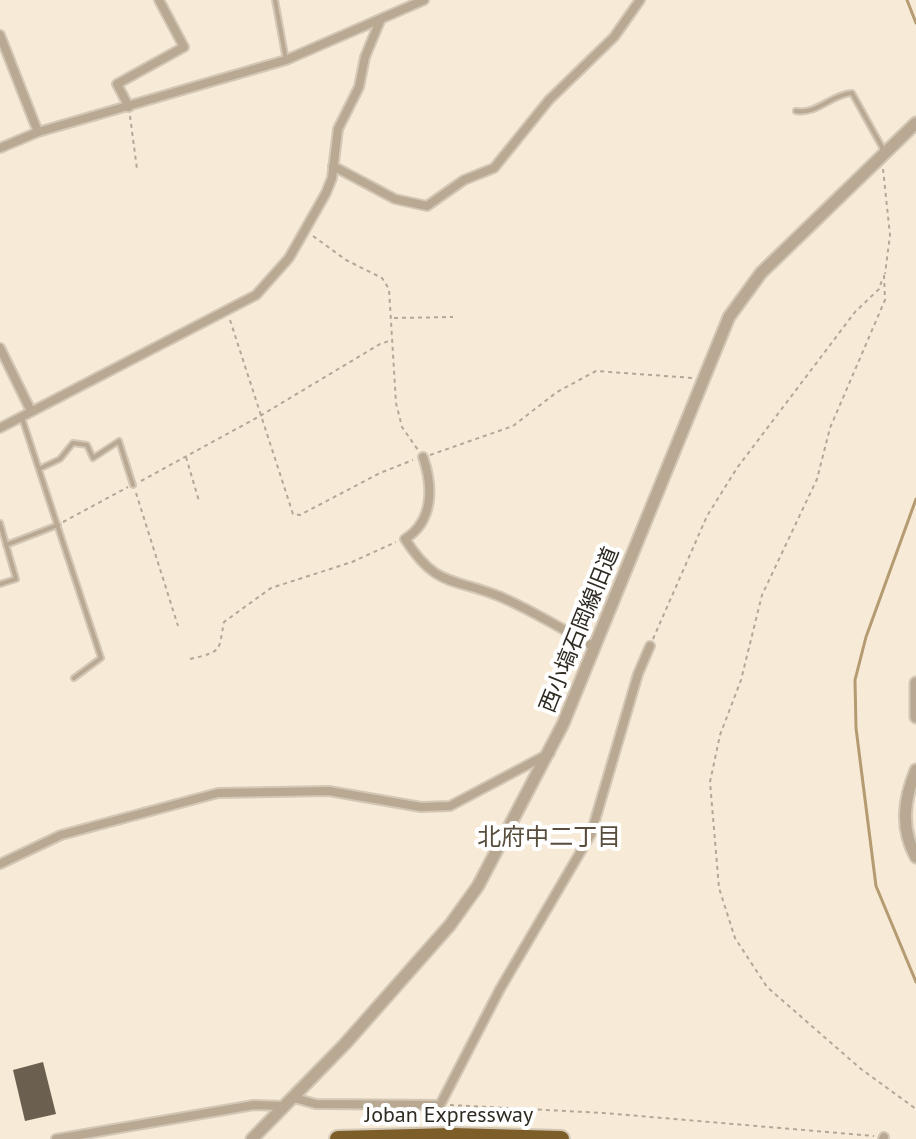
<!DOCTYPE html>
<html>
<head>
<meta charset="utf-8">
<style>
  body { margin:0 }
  canvas { display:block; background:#f7ead6 }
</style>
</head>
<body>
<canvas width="916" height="1139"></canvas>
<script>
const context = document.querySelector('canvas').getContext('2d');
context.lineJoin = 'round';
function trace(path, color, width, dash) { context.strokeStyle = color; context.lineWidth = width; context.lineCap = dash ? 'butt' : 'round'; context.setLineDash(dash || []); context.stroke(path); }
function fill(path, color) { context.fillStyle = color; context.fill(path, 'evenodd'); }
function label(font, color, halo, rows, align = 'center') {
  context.font = font + ' "PT Sans","Noto Sans JP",sans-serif'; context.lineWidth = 8; context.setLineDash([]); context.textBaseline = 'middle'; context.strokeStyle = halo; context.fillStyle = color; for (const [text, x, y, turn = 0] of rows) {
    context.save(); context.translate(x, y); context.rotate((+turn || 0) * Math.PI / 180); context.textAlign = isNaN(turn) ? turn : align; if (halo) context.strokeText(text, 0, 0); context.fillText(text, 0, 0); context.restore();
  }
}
trace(new Path2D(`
  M 907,0 L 916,23
  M 916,499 L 866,637 L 855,680 L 856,728 L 876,886 L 916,982`), '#b59b72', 3);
fill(new Path2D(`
  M 43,1062 L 56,1114 L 25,1121 L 13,1070 Z`), '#6b604f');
const service = new Path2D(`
  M 275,0 L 286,60
  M 796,111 C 816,115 832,94 852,93 L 882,147 L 882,153
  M 22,418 L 101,658 L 74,678
  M 39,469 L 60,459 L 73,443 L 87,445 L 93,458 L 119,441 L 133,485
  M 0,523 L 16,579 L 0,584
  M 6,545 L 58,525`);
const minor = new Path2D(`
  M 0,35 L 38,132
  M 129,107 L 117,84 L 184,47 L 159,0
  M 0,148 L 38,132 L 286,60 L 424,0
  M 333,166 L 395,199 L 427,206 L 464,180 L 494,168 L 549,100 L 614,37 L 640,0
  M 0,348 L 31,411
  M 0,428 L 256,295 L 289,258 L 326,193 L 332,178 L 338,129 L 359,87 L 365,57 L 380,21
  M 423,457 C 433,486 434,521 405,539 C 437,589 453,577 501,597 C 533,611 563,629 594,647
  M 0,864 L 61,835 L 218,793 L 329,791 L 421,807 L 450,806 L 550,753
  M 294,1098 L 316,1104 L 440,1105 L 500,989 L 591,834 L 638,674 L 650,646
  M 56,1139 L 254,1105 L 284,1106
  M 883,1139 L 884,1137`);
const tertiary = new Path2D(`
  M 916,683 L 916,717
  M 916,770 C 904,799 900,828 916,857
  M 252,1139 L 345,1044 L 450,925 L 478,886 L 563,724 L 729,317 L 761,273 L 916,123`);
const motorway = new Path2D(`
  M 338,1139 L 452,1136 L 561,1139`);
trace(service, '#d3c7b6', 8);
trace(minor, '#d3c7b6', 12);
trace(tertiary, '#d3c7b6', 15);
trace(motorway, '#d3c7b6', 20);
trace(new Path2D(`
  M 130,116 L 137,169
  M 883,169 L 890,235 L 885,274
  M 313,236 L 346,260 L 382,278 L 389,289 L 396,403 L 402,427 L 418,450
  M 884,275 L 885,300 L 830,428 L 817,479 L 762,595 L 741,680 L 720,735 L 710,782 L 719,888 L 735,938 L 767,987 L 861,1069 L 916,1109
  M 394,318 L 453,317
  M 230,320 L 293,514 L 300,515 L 380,473 L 413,460
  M 430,455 L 513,426 L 557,392 L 596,371 L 693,378
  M 186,457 L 199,501
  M 141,481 L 260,416 L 380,344 L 392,340
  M 136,493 L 178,626
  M 63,522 L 128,487
  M 653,639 L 707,516 L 737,468 L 855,312 L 879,289 L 882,280
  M 190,659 C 224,651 218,651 224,622 L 271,588 L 352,562 L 396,542
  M 450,1105 L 604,1113 L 874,1136`), '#b2a898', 2, [4, 4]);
trace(service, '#b9a992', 4);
trace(minor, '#b9a992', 8);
trace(tertiary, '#b9a992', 11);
trace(motorway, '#7d5d28', 16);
label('22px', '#2f2a22', '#fff', [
  ["西小塙石岡線旧道",580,630,-68],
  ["Joban Expressway",449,1116]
]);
label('24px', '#584d3d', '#fff', [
  ["北府中二丁目",549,838]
]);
</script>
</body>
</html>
